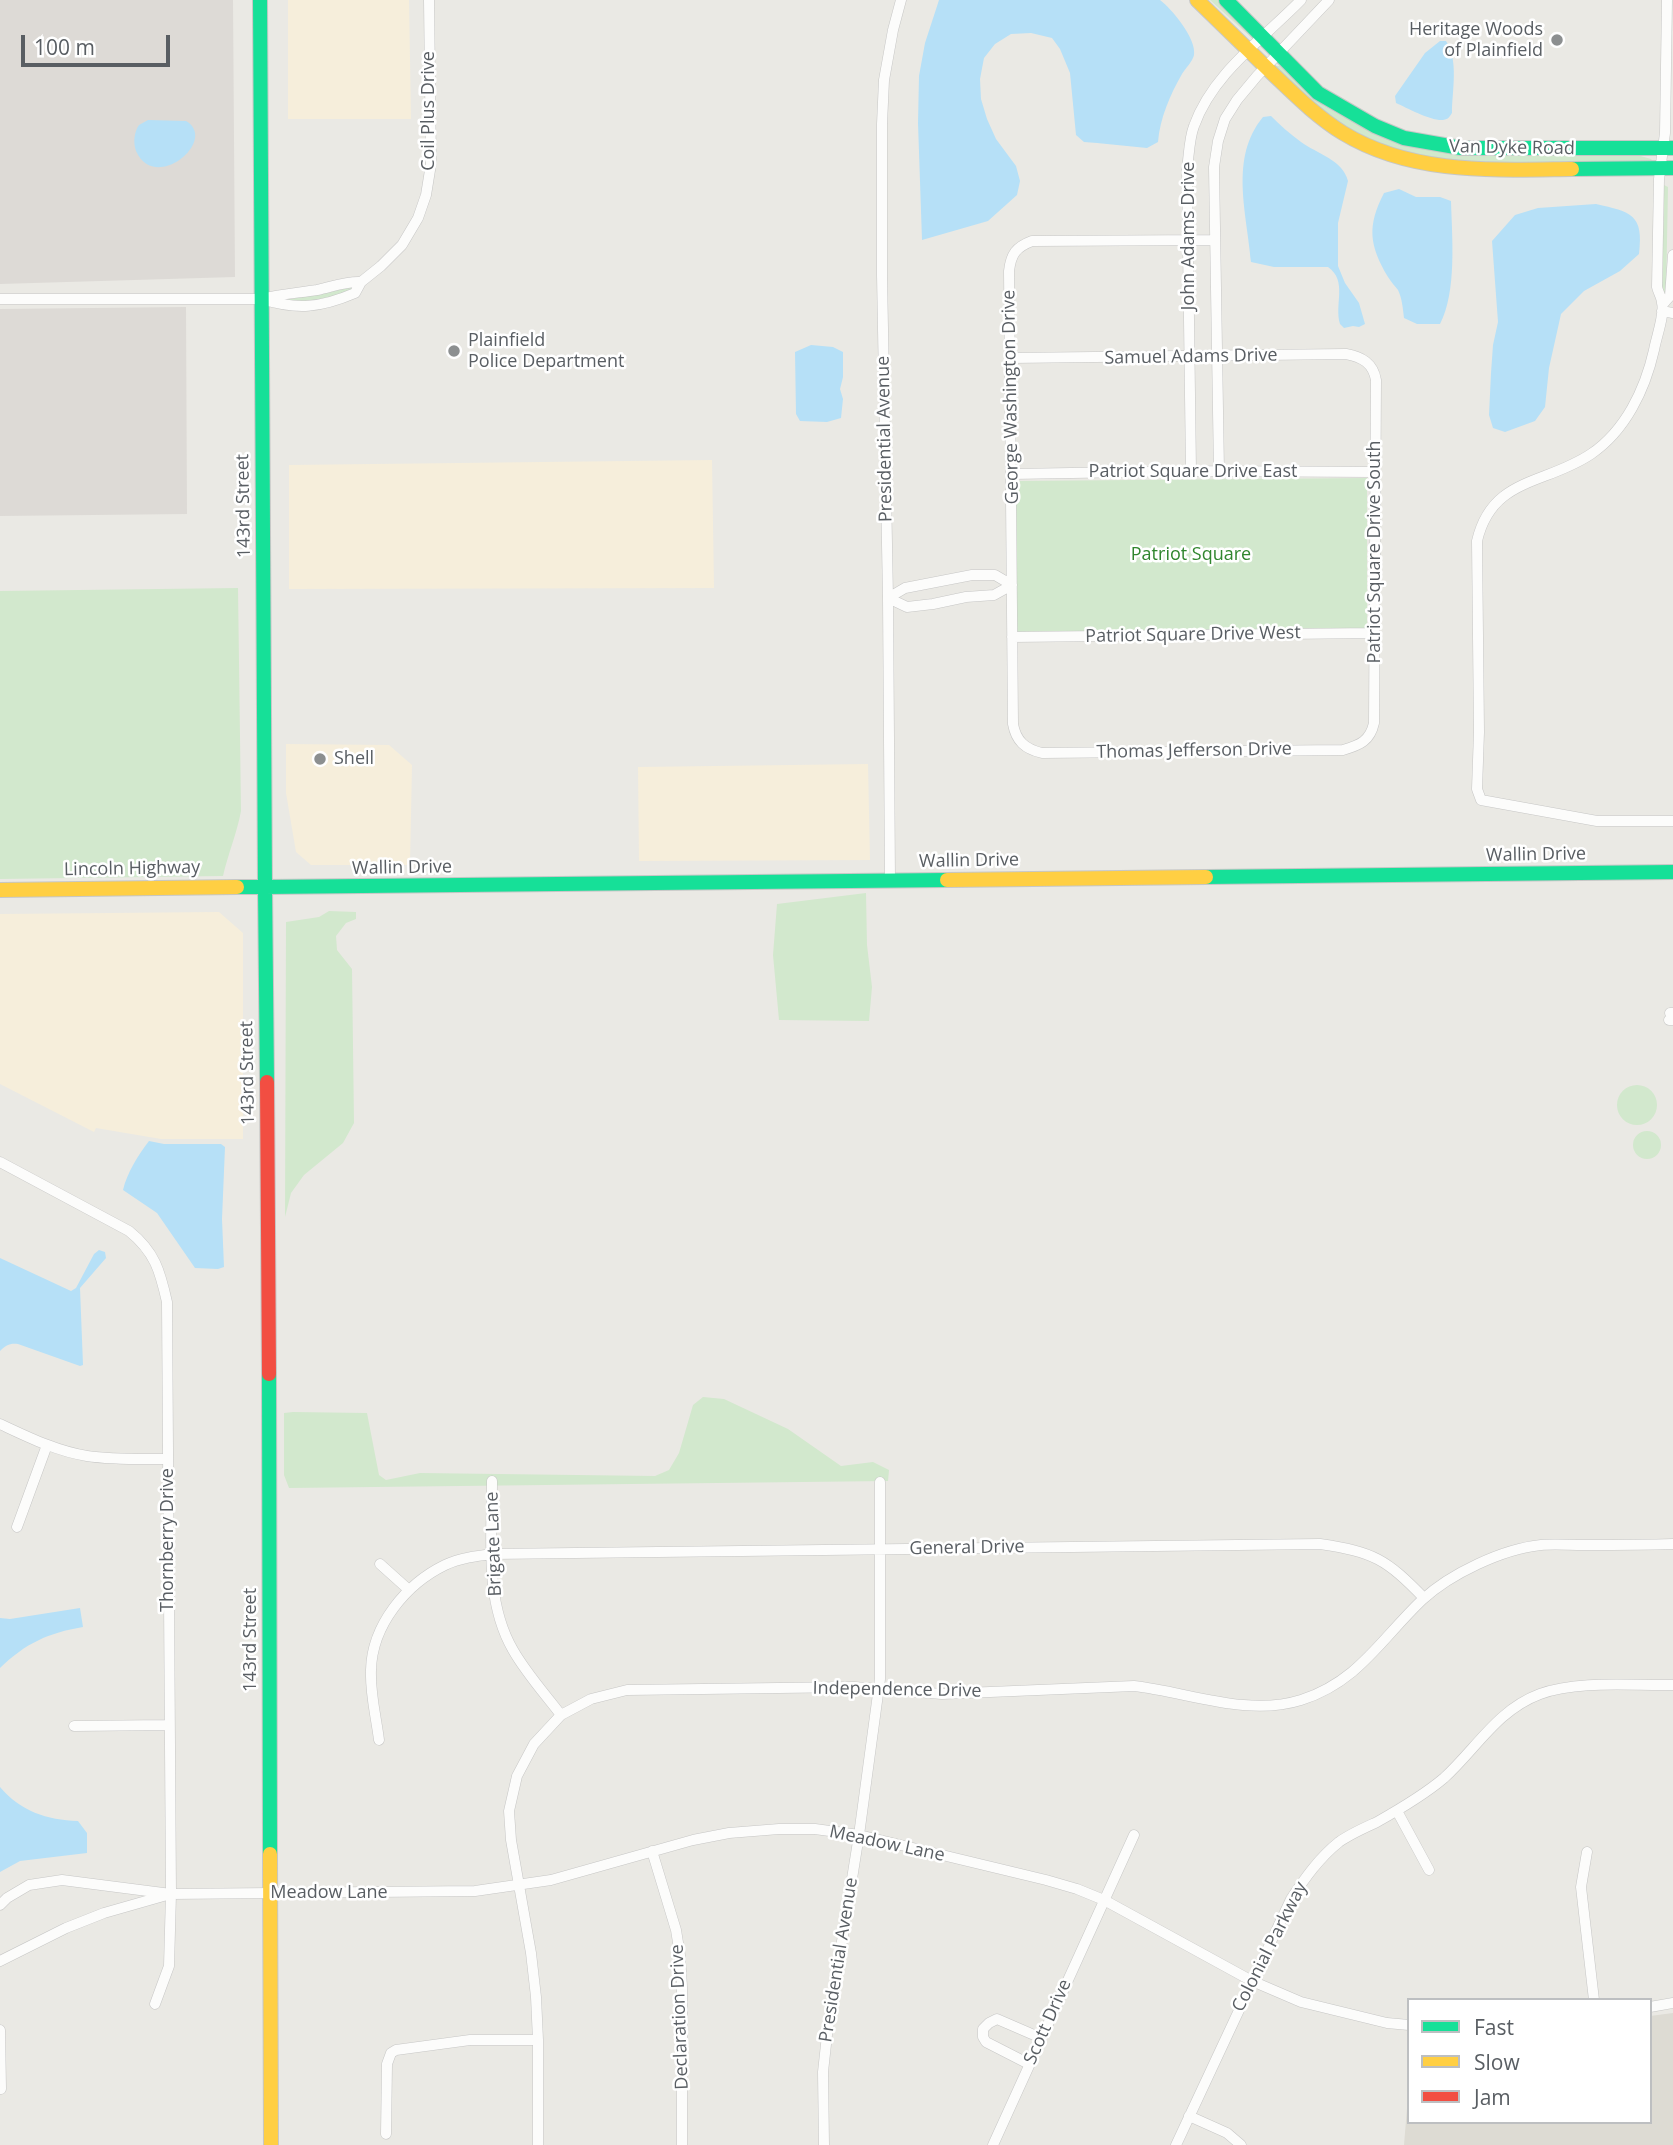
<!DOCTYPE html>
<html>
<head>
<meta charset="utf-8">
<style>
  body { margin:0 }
  #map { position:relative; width:1673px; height:2145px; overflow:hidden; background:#eae9e4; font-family:"Open Sans",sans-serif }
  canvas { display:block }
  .legend { position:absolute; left:1407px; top:1998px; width:245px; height:126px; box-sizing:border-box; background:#fff; border:2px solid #bdbfc1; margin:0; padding:9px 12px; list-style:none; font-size:21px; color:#595e63 }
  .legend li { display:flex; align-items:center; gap:14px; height:35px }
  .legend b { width:35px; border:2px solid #bdbfc1 }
  .scale { position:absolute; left:21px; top:35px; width:149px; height:32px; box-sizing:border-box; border:4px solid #595e63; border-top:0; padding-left:9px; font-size:21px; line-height:24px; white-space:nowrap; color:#595e63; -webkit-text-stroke:5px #fff; paint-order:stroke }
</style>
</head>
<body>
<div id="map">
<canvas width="1673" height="2145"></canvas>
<ul class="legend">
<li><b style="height:9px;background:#16e098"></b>Fast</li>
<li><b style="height:9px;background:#ffcf43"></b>Slow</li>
<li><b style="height:9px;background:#f24e42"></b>Jam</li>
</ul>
<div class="scale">100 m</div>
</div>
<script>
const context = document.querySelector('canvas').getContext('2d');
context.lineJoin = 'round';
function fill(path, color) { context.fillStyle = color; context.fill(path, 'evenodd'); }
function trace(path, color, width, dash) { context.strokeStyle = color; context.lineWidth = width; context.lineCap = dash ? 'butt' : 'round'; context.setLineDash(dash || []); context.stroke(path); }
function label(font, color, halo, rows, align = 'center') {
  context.font = font + ' "Open Sans",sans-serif'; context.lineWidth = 5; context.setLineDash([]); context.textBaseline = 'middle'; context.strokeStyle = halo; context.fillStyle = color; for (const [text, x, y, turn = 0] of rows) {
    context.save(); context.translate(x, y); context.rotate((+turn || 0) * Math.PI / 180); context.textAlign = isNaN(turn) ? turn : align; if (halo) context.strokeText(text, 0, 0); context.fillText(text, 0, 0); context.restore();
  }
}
fill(new Path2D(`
  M 288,0 L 409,0 L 411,119 L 288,119 Z
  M 712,460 L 714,588 L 289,589 L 289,465 Z
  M 286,744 L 389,745 L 412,765 L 410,865 L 311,865 L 296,852 L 286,793 Z
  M 868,764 L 870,860 L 639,861 L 638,767 Z
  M 219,912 L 243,933 L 243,1139 L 161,1139 L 96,1128 L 94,1132 L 0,1084 L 0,914 Z`), '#f6eedb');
fill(new Path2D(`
  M 0,0 L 233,0 L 235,277 L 0,284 Z
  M 186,307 L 187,514 L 0,516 L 0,309 Z`), '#dddad6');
fill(new Path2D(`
  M 1673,2013 L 1673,2145 L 1404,2145 L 1409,2084 L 1409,2122 L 1650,2122 L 1650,2016 Z`), '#dddbd3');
fill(new Path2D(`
  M 1210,0 L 1220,0 L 1255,35 L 1254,40 Z
  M 1277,66 L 1280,66 L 1324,106 L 1340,115 L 1389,136 L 1637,155 L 1651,159 L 1654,163 L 1471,166 L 1435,162 L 1370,142 L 1324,115 L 1276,67 Z
  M 1664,185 L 1668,187 L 1666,296 L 1662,290 Z
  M 351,285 L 353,285 L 353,289 C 330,298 310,303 285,300 L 331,292 Z
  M 1367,478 L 1367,628 L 1016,632 L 1016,481 Z
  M 238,588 L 241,811 C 237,833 228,854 223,876 L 0,879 L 0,591 Z
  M 866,893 L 867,945 L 872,987 L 869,1021 L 779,1020 L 773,955 L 777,904 Z
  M 329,911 L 356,912 L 356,919 L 346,923 L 336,936 L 337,950 L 352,969 L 354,1123 L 343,1143 L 304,1175 L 291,1193 L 285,1217 L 286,922 L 319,917 Z
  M1617 1105a20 20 0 1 1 40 0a20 20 0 1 1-40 0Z
  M1633 1145a14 14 0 1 1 28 0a14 14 0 1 1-28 0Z
  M 703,1397 L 724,1399 L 788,1429 L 841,1466 L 873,1462 L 889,1470 L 888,1481 L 289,1488 L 284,1475 L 284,1413 L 293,1412 L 367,1413 L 379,1475 L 386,1480 L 420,1473 L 655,1476 L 669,1470 L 679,1453 L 693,1405 Z`), '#d2e8cd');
fill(new Path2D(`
  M 939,0 L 1160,0 C 1172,9 1197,39 1194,55 C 1193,61 1185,69 1182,74 C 1170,95 1160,118 1158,142 L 1147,148 L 1097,143 L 1084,142 L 1076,135 L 1070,73 L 1060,49 L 1052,38 L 1031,33 L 1011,34 L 995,44 L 984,58 L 980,79 L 981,99 L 987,119 L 996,139 L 1016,166 L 1020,181 L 1017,195 L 988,221 L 922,240 L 918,123 L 919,76 L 925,43 Z
  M 1440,41 L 1446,41 C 1459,60 1452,91 1452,113 C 1449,117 1449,119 1443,120 C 1431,121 1407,108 1396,103 L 1395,96 L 1425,53 Z
  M 1271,116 C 1280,125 1290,134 1301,142 C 1316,153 1343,160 1348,181 L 1338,223 L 1338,266 L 1345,283 L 1359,303 L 1365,324 L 1359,327 L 1353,326 L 1344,328 L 1340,324 C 1334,304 1348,281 1328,267 L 1274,267 L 1251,262 C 1247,213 1229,158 1263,117 Z
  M 148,120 L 186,121 C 219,140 155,194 136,151 C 133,143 134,132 139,125 Z
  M 1399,189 L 1416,197 L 1440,197 L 1451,201 C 1452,237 1457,292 1440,324 L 1417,324 L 1404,318 C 1403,309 1402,298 1398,290 C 1395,286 1391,282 1388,277 C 1369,245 1367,226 1384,193 Z
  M 1596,204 C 1631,212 1644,214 1639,254 L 1620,271 L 1584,291 L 1561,314 L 1549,368 L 1545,407 L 1535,421 L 1505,432 L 1493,428 L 1489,415 L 1491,373 L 1493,345 L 1498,322 L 1492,241 L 1515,215 L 1538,208 Z
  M 811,345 L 833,347 L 843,352 L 843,377 L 840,389 L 843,399 L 841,418 L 827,422 L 800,421 L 796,414 L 795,352 Z
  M 149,1141 L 164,1144 L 221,1144 L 225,1147 L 222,1219 L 224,1267 L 218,1269 L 195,1268 L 157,1213 L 123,1190 C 127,1173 138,1155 149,1141 Z
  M 99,1250 L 105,1252 L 106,1258 L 80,1288 L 83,1365 L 80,1366 L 18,1344 C 10,1343 6,1345 0,1351 L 0,1258 L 71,1291 L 76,1288 L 94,1254 Z
  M 80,1608 L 83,1627 C 48,1633 26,1643 0,1668 L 0,1618 L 10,1619 Z
  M 0,1787 C 20,1811 47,1820 78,1821 L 87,1833 L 87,1853 L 20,1861 L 0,1872 Z`), '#b6e0f7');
const street = new Path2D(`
  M 1667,0 L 1665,133 L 1659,179 L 1657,287 C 1658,292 1662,298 1662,303 C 1665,314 1656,338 1654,350 C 1645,390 1625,431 1591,454 C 1545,485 1492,477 1477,541 L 1479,732 L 1477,789 L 1481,800 L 1597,821 L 1673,821
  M 0,299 L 261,299 C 280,294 297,293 317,290 C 332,287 345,281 361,282
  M 261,299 C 297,310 320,308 355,293 L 361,282 L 381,266 L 402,245 L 418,218 L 426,195 L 431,164 L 429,0
  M 1663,304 L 1670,296 L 1673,255
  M 1662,311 L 1673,313
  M 1011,358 L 1346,354 C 1362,357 1373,363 1376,380 L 1374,723 C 1370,741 1360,745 1343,750 L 1042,753 C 1025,749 1016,741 1013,724 L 1009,271 C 1011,254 1016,247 1032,241 L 1215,240
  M 1191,471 L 1187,169 C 1189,156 1189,139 1194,126 C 1213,73 1263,39 1301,0
  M 1219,471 L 1214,167 L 1218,141 L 1225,119 L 1237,100 L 1257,76 L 1329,0
  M 1012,474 L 1191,471 L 1374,472
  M 888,598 L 905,588 L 972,575 L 995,575 L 1012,585
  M 888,598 L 907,607 L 933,604 L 966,597 L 994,595 L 1012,585
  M 1012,637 L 1374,633
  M 890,881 L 888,598 L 882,275 L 882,124 L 884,80 L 893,30 L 901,0
  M 1670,1013 L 1673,1013
  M 1669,1020 L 1673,1020
  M 0,1162 L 129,1231 C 155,1252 160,1271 167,1302 L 171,1894 L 169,1966 L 155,2004
  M 0,1424 C 28,1437 56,1451 87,1456 C 114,1460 141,1459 168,1459
  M 492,1481 C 492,1537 484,1600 513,1650 C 526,1673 545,1694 561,1715
  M 17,1527 L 47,1445
  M 380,1564 L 409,1590
  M 74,1726 L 168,1725
  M 379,1740 C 376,1716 370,1694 371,1670 C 372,1625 406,1584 445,1565 C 460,1558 476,1556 493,1554 L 1320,1544 C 1374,1552 1386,1559 1424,1598
  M 1397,1811 L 1429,1870
  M 652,1851 L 676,1930 L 680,1955 L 682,1987 L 682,2145
  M 1587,1852 L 1581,1887 L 1594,2000
  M 0,1905 L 7,1898 L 29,1885 L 62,1880 L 171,1894 L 475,1891 L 551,1880 L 693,1840 L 729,1833 L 779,1829 L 815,1829 L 859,1835 L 1046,1880 L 1077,1889 L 1104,1900 L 1252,1981 L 1301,2002 L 1387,2023 L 1409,2025
  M 0,1961 L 66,1928 L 104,1913 L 167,1895
  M 1650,2007 L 1673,2003
  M 0,2030 L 1,2089
  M 1029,2064 L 986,2042 L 983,2037 L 983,2029 L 989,2023 L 997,2019 L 1041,2038
  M 1189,2116 L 1227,2133 L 1241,2145
  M 386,2134 L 387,2064 L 391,2053 L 396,2050 L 470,2040 L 538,2040
  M 538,2145 L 538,2040 L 536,1997 L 531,1953 L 511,1840 L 509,1811 L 517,1776 L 534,1744 L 561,1715 L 591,1699 L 627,1690 L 854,1687 L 942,1694 L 1134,1686 C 1188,1692 1247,1717 1301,1700 C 1358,1682 1381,1639 1422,1600 C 1450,1574 1502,1549 1541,1545 C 1554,1544 1569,1545 1583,1545 C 1613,1545 1643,1545 1673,1544
  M 824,2145 L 823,2072 L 827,2035 L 859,1835 L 880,1679 L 880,1482
  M 993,2145 L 1134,1835
  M 1176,2145 L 1291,1899 C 1305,1878 1319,1858 1339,1842 C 1350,1834 1364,1828 1377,1822 C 1400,1809 1424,1795 1444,1778 C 1476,1749 1497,1710 1540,1694 C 1579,1680 1632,1686 1673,1685`);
const fast = new Path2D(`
  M 1226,0 L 1318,93 L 1375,126 L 1404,138 L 1461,148 L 1673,148
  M 1572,169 L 1673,168
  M 1206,877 L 1673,872
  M 237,887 L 265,887 L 260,0
  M 267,1082 L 265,887 L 947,880
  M 269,1374 L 270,1854`);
const slow = new Path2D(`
  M 1197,0 C 1223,25 1248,50 1274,75 C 1295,95 1317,117 1343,133 C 1412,175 1495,170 1572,169
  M 947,880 L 1206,877
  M 0,890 L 237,887
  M 270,1854 L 271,2145`);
const jam = new Path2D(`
  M 267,1082 L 269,1374`);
trace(street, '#c6c6c5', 11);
trace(fast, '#c6c7c6', 16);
trace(slow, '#c6c7c6', 16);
trace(jam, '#c6c7c6', 16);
trace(street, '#fcfcfb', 10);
trace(fast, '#16e098', 14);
trace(slow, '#ffcf43', 14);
trace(jam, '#f24e42', 14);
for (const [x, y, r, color] of [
  [1557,40,7,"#8c8f90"],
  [454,351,7,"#8c8f90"],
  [320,759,7,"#8c8f90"]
]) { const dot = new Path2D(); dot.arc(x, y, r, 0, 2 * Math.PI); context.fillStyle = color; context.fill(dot); trace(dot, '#fff', 2.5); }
label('18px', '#595e63', '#fff', [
  ["Heritage Woods",1543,30,"right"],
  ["of Plainfield",1543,51,"right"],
  ["Plainfield",468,341],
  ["Police Department",468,362],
  ["Shell",334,759]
], 'left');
label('18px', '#595e63', '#fff', [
  ["Coil Plus Drive",429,111,-90],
  ["Van Dyke Road",1512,148,1],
  ["John Adams Drive",1189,236,-90],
  ["Samuel Adams Drive",1191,357,-1],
  ["George Washington Drive",1011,397,-91],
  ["Presidential Avenue",885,439,-91],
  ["Patriot Square Drive East",1193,472],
  ["143rd Street",244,506,-91],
  ["Patriot Square Drive South",1375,552,-90],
  ["Patriot Square Drive West",1193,635,-1],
  ["Thomas Jefferson Drive",1194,751,-1],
  ["Wallin Drive",1536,855,-1],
  ["Wallin Drive",969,861,-1],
  ["Wallin Drive",402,868,-1],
  ["Lincoln Highway",132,869,-1],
  ["143rd Street",248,1073,-91],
  ["Thornberry Drive",168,1540,-90],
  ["Brigate Lane",494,1544,-92],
  ["General Drive",967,1548,-1],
  ["143rd Street",251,1640,-90],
  ["Independence Drive",897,1690,1],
  ["Meadow Lane",887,1844,12],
  ["Meadow Lane",329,1893],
  ["Colonial Parkway",1270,1947,-63],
  ["Presidential Avenue",839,1960,-81],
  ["Declaration Drive",680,2017,-92],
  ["Scott Drive",1048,2022,-66]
]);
label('18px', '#30862e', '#fff', [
  ["Patriot Square",1191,555]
]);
</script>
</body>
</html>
